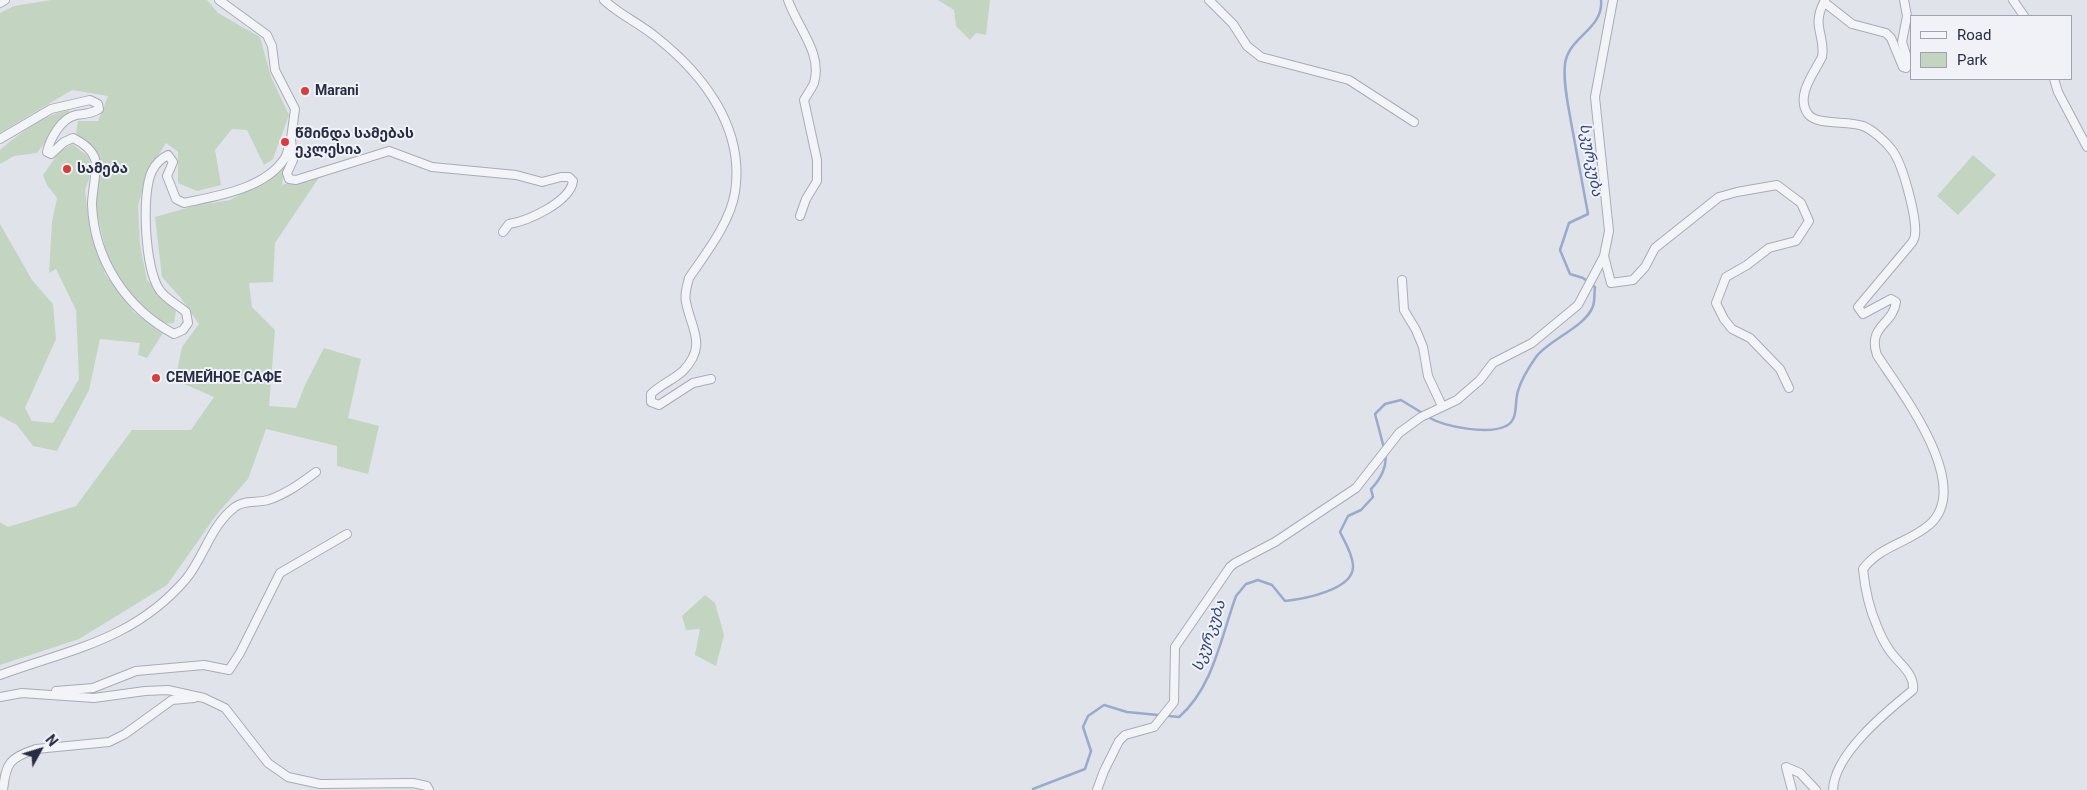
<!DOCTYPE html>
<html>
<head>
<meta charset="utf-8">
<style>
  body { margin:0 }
  #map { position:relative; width:2087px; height:790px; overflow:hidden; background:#e0e3ea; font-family:Roboto,sans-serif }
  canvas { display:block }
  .legend { position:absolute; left:1910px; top:15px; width:162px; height:65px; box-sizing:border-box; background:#f0f2f7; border:1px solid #a0a3af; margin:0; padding:6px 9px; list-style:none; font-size:15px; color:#272d43 }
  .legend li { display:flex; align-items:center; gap:10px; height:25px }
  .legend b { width:25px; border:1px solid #a0a3af }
  .north { position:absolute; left:15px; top:725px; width:50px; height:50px; -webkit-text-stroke:4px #f0f2f7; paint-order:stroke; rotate:51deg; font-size:14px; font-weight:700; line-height:20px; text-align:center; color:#272d43 }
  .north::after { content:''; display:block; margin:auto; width:18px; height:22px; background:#272d43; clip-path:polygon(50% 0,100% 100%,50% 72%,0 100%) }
</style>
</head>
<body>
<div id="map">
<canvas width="2087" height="790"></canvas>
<ul class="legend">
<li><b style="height:6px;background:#f3f4f8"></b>Road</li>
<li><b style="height:14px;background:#c3d5c1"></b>Park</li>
</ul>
<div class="north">N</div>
</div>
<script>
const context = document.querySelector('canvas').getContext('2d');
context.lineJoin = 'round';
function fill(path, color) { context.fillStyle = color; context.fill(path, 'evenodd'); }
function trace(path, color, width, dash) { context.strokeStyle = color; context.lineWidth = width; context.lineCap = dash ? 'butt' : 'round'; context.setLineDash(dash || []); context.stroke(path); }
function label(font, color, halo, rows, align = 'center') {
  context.font = font + ' Roboto,"Noto Sans Georgian",sans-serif'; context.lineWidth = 4; context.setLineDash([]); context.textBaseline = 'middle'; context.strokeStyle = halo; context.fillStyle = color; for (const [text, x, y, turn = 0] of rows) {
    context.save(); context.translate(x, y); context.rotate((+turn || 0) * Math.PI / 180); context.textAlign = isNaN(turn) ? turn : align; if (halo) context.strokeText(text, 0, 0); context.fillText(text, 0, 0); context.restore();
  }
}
fill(new Path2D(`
  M 51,0 L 207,0 L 218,13 L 260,37 L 271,77 L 289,115 L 273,159 L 264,165 L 247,130 L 232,129 L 215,150 L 221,185 L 197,191 L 178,183 L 178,152 L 166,143 L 148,171 L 138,206 L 140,245 L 147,280 L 176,311 L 174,323 L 164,324 L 129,294 L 108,260 L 96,209 L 100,162 L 76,133 L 78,121 L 98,121 L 108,96 L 72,90 L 0,133 L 0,13 L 14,6 Z
  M 938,0 L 990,0 L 986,35 L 976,33 L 970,40 L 956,26 L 954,10 Z
  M 70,110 L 37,153 L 14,156 L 0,164 L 0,150 C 20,133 44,114 70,110 Z
  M 72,144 L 89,157 L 91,173 L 85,190 L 88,214 L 105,274 L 134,312 L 163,333 L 147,358 L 138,355 L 140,343 L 100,339 L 89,390 L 57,451 L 33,446 L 17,425 L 0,416 L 0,224 L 32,280 L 53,304 L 56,339 L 25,408 L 32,421 L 53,423 L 79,379 L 76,310 L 56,269 L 49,273 L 52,222 L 57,198 L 47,185 L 43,175 L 59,152 Z
  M 1973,155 L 1996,175 L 1958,215 L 1937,196 Z
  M 286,159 L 282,185 L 322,173 L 275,243 L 273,282 L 249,283 L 252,307 L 275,330 L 269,406 L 296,408 L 305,385 L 324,348 L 361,359 L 348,418 L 379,426 L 368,474 L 337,466 L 337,446 L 266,429 L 248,479 L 217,514 L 167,585 L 79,639 L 0,665 L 0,522 L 8,527 L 76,506 L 132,430 L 191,430 L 214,397 L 175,380 L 182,347 L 199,324 L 180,297 L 162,277 L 155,217 L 194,206 L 230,200 L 266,180 Z
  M 705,595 L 715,603 L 724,635 L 716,666 L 695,655 L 700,629 L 686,630 L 682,616 Z`), '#c3d5c1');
trace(new Path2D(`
  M 1428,417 C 1445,427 1488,435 1506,426 C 1519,420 1514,403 1518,391 C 1521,380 1529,367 1536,357 C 1548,340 1586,327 1593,306 C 1595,301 1594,293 1595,287 L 1583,278 L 1570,274 L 1560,250 L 1569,223 L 1588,214 C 1582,183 1577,153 1571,122 C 1568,104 1563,83 1565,64 C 1568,37 1604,29 1601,0
  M 1384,448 L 1375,414 L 1385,404 L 1401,400 L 1424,414
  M 1033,789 L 1085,769 L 1091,751 L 1083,727 L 1088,716 L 1104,705 L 1127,712 L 1179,717 C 1213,688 1221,637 1236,596 L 1246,584 L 1258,580 L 1272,585 L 1285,601 C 1303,599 1355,590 1353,565 C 1352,553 1345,542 1340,532 L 1348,516 L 1361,510 L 1373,497 L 1371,489 C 1380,480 1388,466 1385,453`), '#99aacd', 2.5);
const minor = new Path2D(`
  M 219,0 L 267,35 L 272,46 L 275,70 L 295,109 L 291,139 L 293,160 L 287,173 L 289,179 L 296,180 L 389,151 L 432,167 L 516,175 L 542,182 L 561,177 L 569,177 L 573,181 C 570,202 528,221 509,224 L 503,232
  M 604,0 C 620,15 639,23 656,37 C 703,74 745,128 735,192 C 730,223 706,253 689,278 C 687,286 684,294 686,302 C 691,329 708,345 683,371 C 673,380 660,385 651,394 L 651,402 L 659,405 L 693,383 L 711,379
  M 788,0 C 797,27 823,53 814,83 C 812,88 807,95 804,100 L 817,160 L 817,181 L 806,199 L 800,216
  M 1209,0 L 1233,24 L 1247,46 L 1261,57 L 1349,80 L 1414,122
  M 1825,0 L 1824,2 L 1852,24 L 1886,33 L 1891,38 L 1903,67 L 1906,68 L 1909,64 L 1902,42 L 1907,16 L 1904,0
  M 2013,0 L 2024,16
  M 1824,2 C 1811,27 1826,36 1822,57 C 1814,73 1795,96 1808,114 C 1817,126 1848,120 1863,126 C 1873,130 1886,142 1892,150 C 1903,164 1917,218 1915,235 C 1915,238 1912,243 1910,245 L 1858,307 L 1863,314 L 1891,299 L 1896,302 C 1893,325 1867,326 1877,355 C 1900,391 1975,486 1929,525 C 1908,543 1880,546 1863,569 C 1865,589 1869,608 1877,626 C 1880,634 1885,644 1890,651 C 1898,663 1915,673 1913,690 C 1887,711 1834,754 1833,790
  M 0,3 L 5,0
  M 2054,79 L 2058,92 L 2087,147
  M 0,139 L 51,109 L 90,100 L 98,104 L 99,109 C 91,114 84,114 76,115 C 61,118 50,139 47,152 L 51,154 L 64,142 L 73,138 C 81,142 92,149 95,159 C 98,166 92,193 92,204 C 94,260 126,308 174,334 L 183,330 L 188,323 L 186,312 C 178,305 164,298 159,289 C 145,268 141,193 152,171 C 156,163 160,159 168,155 L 173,162 L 167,176 L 176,199 L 184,203 C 217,196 265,189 285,158 C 288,152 289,145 291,139
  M 1604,256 L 1611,283 L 1633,280 L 1645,267 L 1655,248 L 1719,197 L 1737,192 L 1777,185 L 1801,203 L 1809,221 L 1796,241 L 1769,248 L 1747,265 L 1726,277 L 1716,303 L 1724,319 L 1732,329 L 1750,338 L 1780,369 L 1789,388
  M 1402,280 L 1404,310 L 1416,330 L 1423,347 L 1428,376 L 1442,406
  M 0,675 C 71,649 134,640 186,579 C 204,557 211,525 235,507 C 245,499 259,504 271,499 C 288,493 302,482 316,472
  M 56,691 L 93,688 L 136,671 L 204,665 L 229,670 L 240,653 L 280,573 L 347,534
  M 0,697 L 22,693 L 94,698 L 145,691 L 168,690 L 204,698 L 225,708 L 268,763 L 288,777 L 320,784 L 413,783 L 427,786 L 429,790
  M 3,790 C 6,763 9,758 36,749 L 109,742 L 125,734 L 172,700 L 194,698
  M 1097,790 L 1104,771 L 1119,741 L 1125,735 L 1154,727 L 1174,702 L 1175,647 L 1230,567 L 1235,563 L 1275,542 L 1356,488 L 1399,433 L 1421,417 L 1457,400 L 1480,380 L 1493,363 L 1532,343 L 1578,305 L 1604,256 L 1609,231 L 1595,97 L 1613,0
  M 1792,790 L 1786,767 L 1800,773 L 1816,790`);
trace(minor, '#a8acb8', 10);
trace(minor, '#f3f4f8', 8);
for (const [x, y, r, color] of [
  [305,91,5,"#d93c3c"],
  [285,142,5,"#d93c3c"],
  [67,169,5,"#d93c3c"],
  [156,378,5,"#d93c3c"]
]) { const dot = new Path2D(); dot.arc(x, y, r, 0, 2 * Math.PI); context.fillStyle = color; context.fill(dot); trace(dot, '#f0f2f7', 2); }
label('bold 14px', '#272d43', '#f0f2f7', [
  ["Marani",315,91],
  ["წმინდა სამებას",295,134],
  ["ეკლესია",295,150],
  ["სამება",77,169],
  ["СЕМЕЙНОЕ САФЕ",166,378]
], 'left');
label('italic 15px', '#2e457a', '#f0f2f7', [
  ["სკურკუბა",1590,160,80],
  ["სკურკუბა",1210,636,-71]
]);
</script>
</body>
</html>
